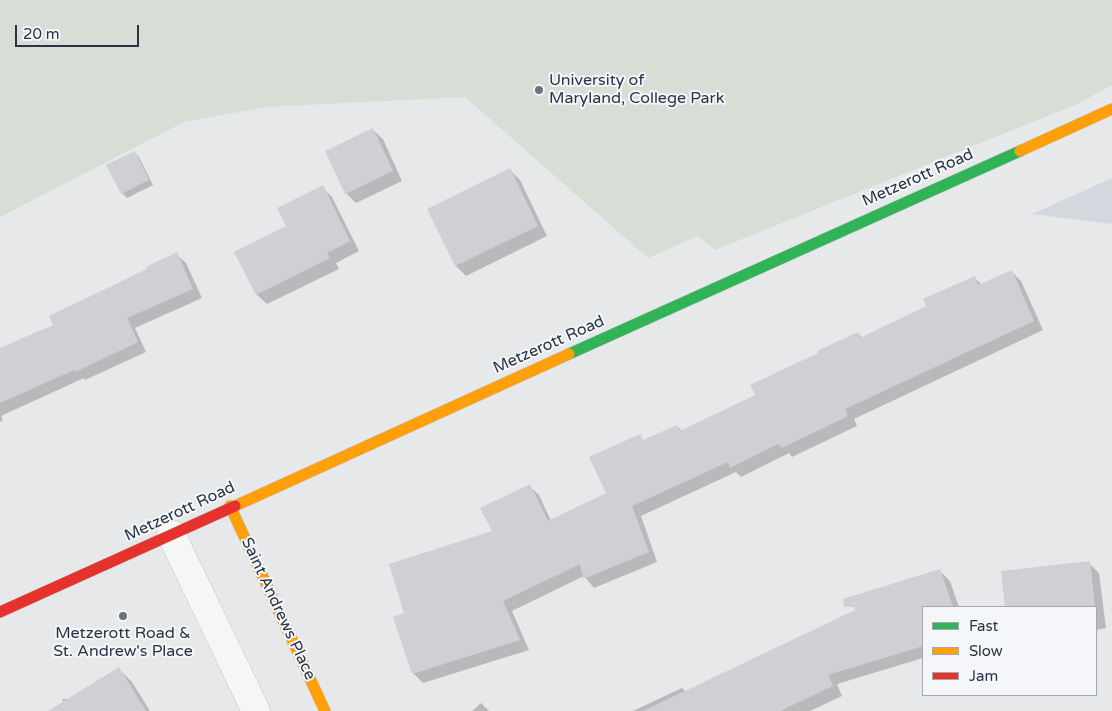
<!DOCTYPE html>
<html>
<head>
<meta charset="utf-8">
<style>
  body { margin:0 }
  #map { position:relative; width:1112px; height:711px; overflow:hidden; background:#e6e8ea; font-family:"Varela Round",sans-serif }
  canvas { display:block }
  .legend { position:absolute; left:922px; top:606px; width:175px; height:90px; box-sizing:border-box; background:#f4f6f9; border:1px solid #a4a8b1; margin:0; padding:6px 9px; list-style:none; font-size:15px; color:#2b3445 }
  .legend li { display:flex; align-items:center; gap:10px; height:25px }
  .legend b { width:25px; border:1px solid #a4a8b1 }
  .scale { position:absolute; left:15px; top:25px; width:124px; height:22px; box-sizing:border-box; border:2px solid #2b3445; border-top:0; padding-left:6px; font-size:15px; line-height:18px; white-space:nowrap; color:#2b3445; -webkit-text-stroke:4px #f4f6f9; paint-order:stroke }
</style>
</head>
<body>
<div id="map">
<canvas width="1112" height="711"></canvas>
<ul class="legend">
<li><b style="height:6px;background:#30b455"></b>Fast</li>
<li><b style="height:6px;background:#ff9f0a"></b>Slow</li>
<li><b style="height:6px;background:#e5322d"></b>Jam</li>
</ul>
<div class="scale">20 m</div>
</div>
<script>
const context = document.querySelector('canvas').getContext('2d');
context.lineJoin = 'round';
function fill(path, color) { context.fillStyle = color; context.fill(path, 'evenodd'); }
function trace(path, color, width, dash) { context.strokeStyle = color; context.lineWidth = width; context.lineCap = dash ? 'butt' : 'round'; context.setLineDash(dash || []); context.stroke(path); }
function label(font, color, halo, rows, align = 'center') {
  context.font = font + ' "Varela Round",sans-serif'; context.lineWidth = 4; context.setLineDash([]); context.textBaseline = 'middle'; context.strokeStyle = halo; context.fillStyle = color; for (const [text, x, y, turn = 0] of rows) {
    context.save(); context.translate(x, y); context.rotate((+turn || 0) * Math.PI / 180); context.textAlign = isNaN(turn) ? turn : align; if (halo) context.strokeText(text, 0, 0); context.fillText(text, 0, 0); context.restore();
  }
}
fill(new Path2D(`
  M 1112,178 L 1112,224 L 1032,214 Z`), '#d4d7dd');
fill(new Path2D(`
  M 0,0 L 1112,0 L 1112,85 L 1077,104 L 715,250 L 698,236 L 648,258 L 465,97 L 266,107 L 184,122 L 0,217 Z`), '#d6ded6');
fill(new Path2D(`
  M 373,130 L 383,139 L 402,181 L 356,203 L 346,193 Z
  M 134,152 L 139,157 L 153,185 L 127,198 L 122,193 Z
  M 510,170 L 520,180 L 547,236 L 466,276 L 456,266 L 428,209 Z
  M 322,187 L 332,197 L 359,251 L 336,263 L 339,269 L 267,304 L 257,295 Z
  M 176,254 L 186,263 L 202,298 L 135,328 L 146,352 L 85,380 L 84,378 L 1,416 L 3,420 L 0,422 L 0,349 L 55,326 Z
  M 1012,272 L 1021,281 L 1043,330 L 854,419 L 857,426 L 792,457 L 789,453 L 741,477 L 736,472 L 641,516 L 657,562 L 594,588 L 584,576 L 512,611 L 529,650 L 423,683 L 413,673 L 406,614 L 494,532 L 529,486 L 539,495 L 551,521 L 608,493 L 639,435 L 644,441 L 677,426 L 682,431 L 757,396 L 820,354 L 858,333 L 862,338 L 928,307 L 974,277 L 982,285 Z
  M 1089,563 L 1099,573 L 1106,628 L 1096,630 L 1096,607 L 1006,607 L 1002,573 Z
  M 940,571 L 950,581 L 959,607 L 923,607 L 923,658 L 837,684 L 842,696 L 810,711 L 633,711 L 682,688 L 686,692 Z
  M 119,669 L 132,682 L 150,711 L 69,711 L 62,699 L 69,699 Z
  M 481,703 L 489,711 L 472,711 Z`), '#0003');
fill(new Path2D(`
  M 373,128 L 393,171 L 345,194 L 325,151 Z
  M 135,151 L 149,180 L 121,194 L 106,165 Z
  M 510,168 L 538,226 L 455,266 L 427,209 Z
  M 323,185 L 350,241 L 327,253 L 330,258 L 256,295 L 234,252 L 286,226 L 277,208 Z
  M 177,252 L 193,289 L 127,318 L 138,342 L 75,372 L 74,370 L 0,403 L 0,348 L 53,325 L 49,316 L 147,269 L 146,267 Z
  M 1012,270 L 1034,321 L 845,409 L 848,416 L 782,448 L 778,444 L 730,468 L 728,462 L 632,506 L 649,552 L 583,579 L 580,564 L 503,601 L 520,640 L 412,674 L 393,617 L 404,613 L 389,564 L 492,531 L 480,508 L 530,484 L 548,521 L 606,493 L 589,457 L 640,434 L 643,440 L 677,425 L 680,431 L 755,395 L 750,385 L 818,353 L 817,351 L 858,332 L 860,338 L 926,306 L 923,299 L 975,276 L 978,285 Z
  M 1090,561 L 1095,607 L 1005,607 L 1001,571 Z
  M 940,569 L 953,607 L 923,607 L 923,646 L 828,675 L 833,686 L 780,711 L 643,711 L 855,610 L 854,607 L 844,607 L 843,599 Z
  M 119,667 L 146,711 L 48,711 Z`), '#ced0d3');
const street = new Path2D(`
  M 171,534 L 256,711`);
const fast = new Path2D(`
  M 569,354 L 1020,151`);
const slow = new Path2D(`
  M 1020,151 L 1112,109
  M 230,506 L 325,711
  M 235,506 L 569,354`);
const jam = new Path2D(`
  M 0,612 L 235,506`);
trace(street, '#c4c6c8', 29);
trace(fast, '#c4c6c8', 12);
trace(slow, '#c4c6c8', 12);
trace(jam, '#c4c6c8', 12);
trace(street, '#f5f6f7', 28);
trace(fast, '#30b455', 11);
trace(slow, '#ff9f0a', 11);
trace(jam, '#e5322d', 11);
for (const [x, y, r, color] of [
  [539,90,5,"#6c737f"],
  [123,616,5,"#6c737f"]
]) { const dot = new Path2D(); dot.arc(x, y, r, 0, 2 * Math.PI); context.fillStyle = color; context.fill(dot); trace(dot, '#f4f6f9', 2); }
label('16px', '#2b3445', '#f4f6f9', [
  ["University of",549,81],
  ["Maryland, College Park",549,99],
  ["Metzerott Road &",123,634,"center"],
  ["St. Andrew's Place",123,652,"center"]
], 'left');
label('16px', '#2b3445', '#f4f6f9', [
  ["Metzerott Road",918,178,-24],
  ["Metzerott Road",549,345,-24],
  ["Metzerott Road",180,512,-25],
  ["Saint Andrews Place",278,609,65]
]);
</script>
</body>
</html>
